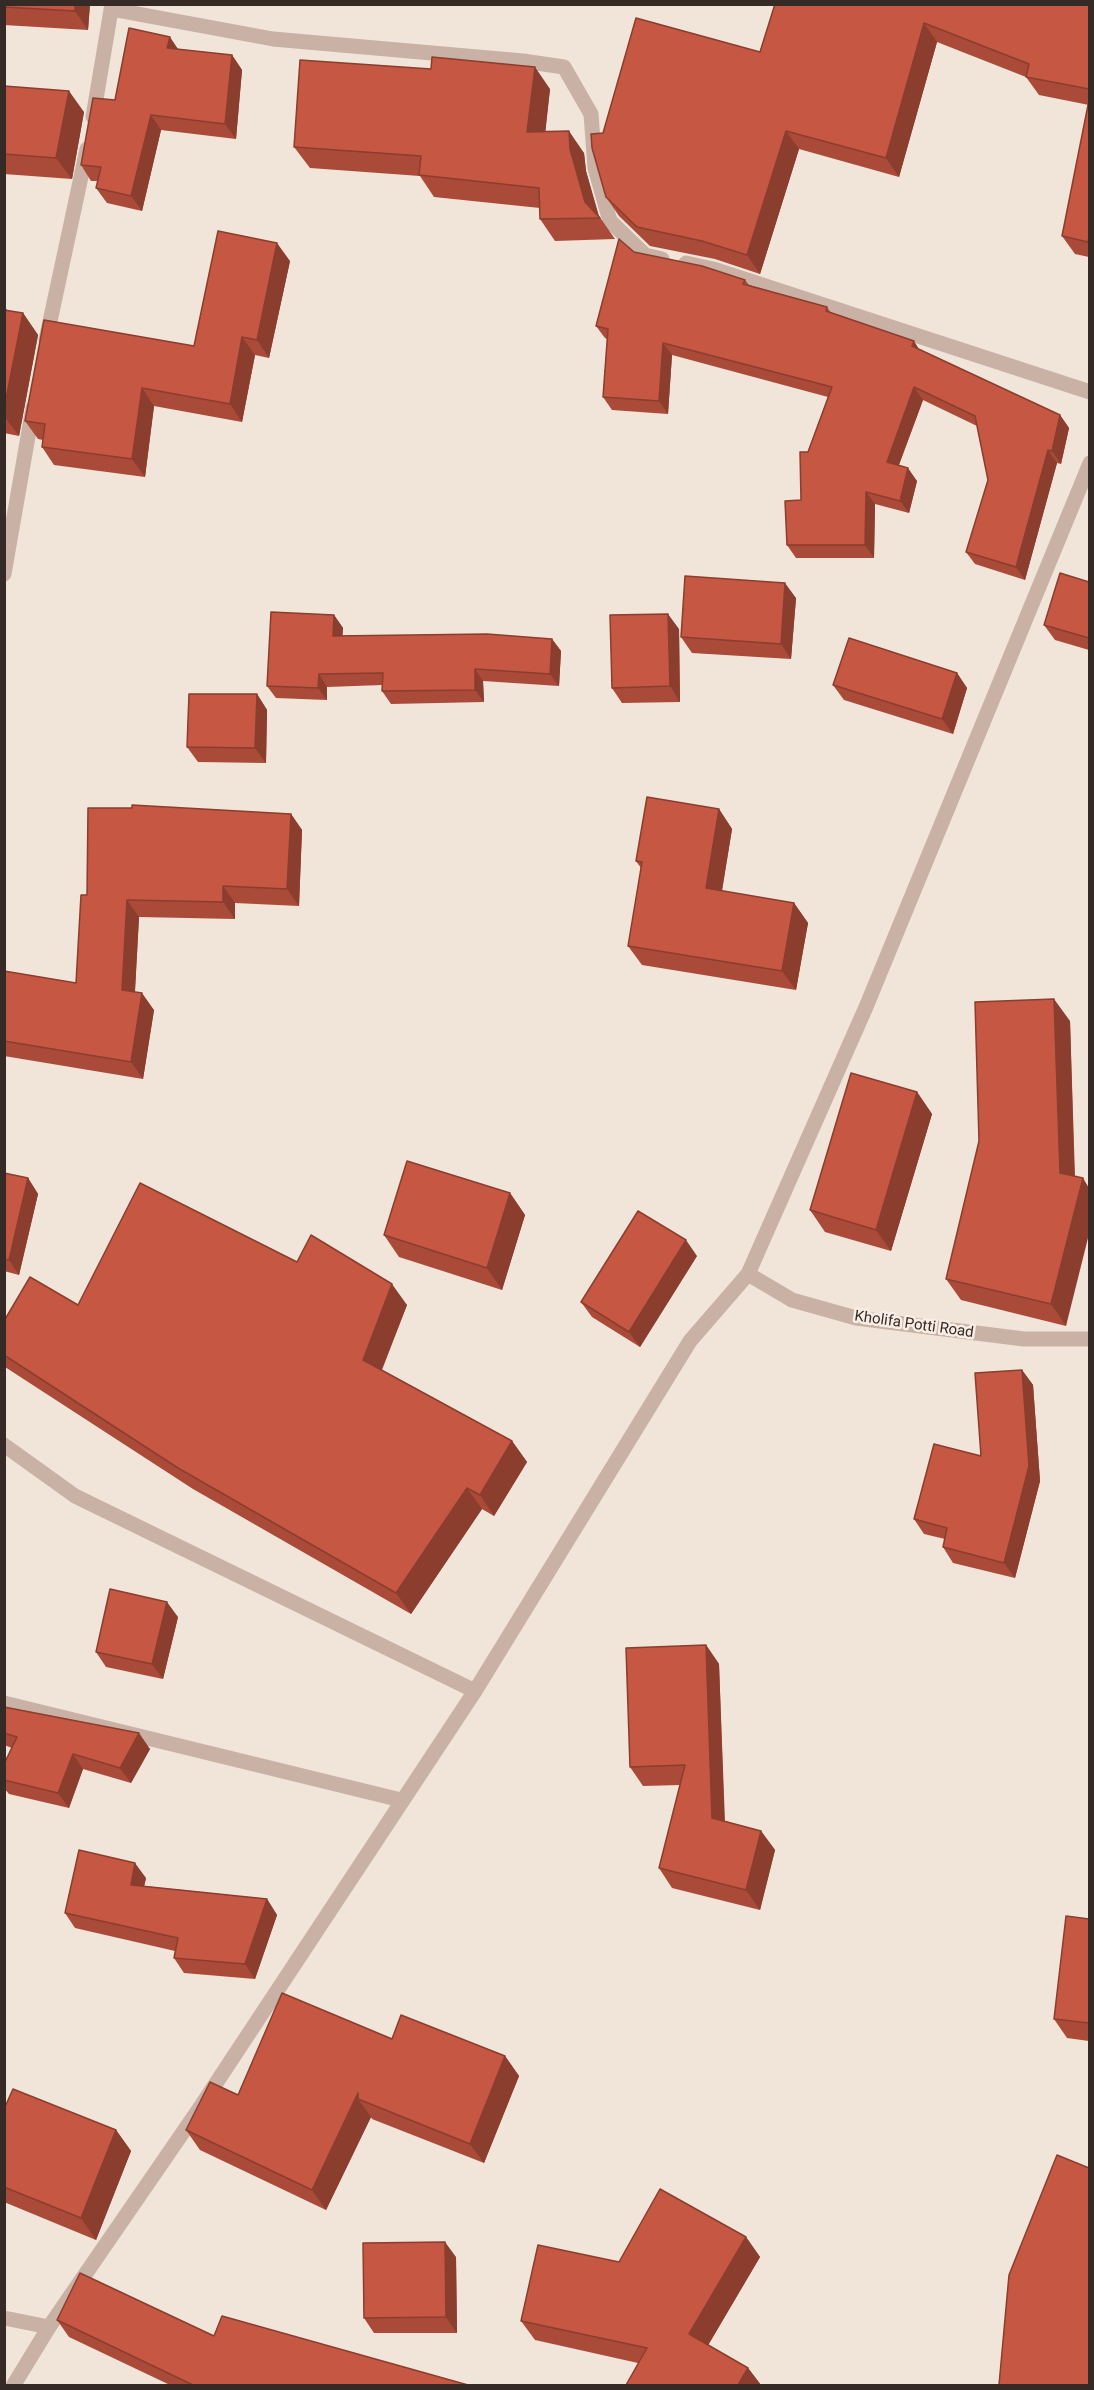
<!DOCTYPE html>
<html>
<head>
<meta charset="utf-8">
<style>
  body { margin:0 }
  #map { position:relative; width:1094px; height:2390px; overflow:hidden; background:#f1e4d9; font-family:Roboto,sans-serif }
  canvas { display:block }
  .frame { position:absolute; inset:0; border:6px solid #352a26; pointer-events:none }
</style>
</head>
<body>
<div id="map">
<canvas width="1094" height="2390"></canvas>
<div class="frame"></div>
</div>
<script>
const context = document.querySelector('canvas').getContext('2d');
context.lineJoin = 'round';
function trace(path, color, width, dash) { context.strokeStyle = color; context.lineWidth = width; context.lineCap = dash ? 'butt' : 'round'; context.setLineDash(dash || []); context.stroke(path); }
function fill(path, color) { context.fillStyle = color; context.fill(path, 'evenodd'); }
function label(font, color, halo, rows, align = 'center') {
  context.font = font + ' Roboto,sans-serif'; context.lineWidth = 5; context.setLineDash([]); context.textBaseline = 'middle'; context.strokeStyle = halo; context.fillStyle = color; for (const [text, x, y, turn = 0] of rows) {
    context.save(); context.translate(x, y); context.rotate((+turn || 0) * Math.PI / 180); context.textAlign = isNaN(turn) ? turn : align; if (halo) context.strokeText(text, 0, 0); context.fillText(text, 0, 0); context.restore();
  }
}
trace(new Path2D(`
  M 111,9 L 273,39 L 523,61 L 564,67 L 591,114 L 595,168 L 610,221 L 645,255 L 662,259
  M 93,117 L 112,4
  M 686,263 L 713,269 L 1090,392
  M 46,340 L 87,149
  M 4,574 L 33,408
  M 4,1445 L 75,1496 L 475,1691
  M 4,1703 L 401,1800
  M 4,2318 L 49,2327`), '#c9b2a5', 15);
trace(new Path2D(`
  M 748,1274 L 792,1300 L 856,1318 L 1024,1339 L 1090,1339
  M 13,2386 L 49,2327 L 199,2109 L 475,1691 L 690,1341 L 748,1274 L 866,1007 L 1090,463`), '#c9b2a5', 15);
fill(new Path2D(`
  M 4,4 L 90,4 L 88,30 L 4,25 Z
  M 775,4 L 1089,4 L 1089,257 L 1075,254 L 1062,236 L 1089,105 L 1039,95 L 1026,77 L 937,42 L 899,177 L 799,149 L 760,274 L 715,259 L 650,246 L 619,216 L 606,197 L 603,133 L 760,52 Z
  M 179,50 L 232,55 L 242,70 L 236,139 L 161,130 L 142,211 L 107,203 L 96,188 L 98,181 L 91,181 L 81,165 L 115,100 Z
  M 4,86 L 84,112 L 72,179 L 4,174 Z
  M 550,89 L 545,132 L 584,153 L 586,171 L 599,216 L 615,239 L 555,241 L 540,219 L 540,208 L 434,197 L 420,176 L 310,168 L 294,147 Z
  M 634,252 L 745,280 L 749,285 L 827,307 L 831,313 L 920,350 L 1060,415 L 1069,428 L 1061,464 L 1057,463 L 1025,580 L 975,564 L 966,552 L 988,480 L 977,426 L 923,400 L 899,465 L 917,481 L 909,513 L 875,504 L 874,558 L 796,558 L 787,545 L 801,500 L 808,452 L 828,397 L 672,355 L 668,414 L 612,410 L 603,397 L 607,339 L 605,338 L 596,326 Z
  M 290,261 L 269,358 L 255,355 L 242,422 L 154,406 L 145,477 L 54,465 L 42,447 L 43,440 L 38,439 L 25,421 L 194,346 Z
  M 4,306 L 8,311 L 23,313 L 38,335 L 19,436 L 4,433 Z
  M 1089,582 L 1089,650 L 1055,640 L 1044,625 Z
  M 796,598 L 791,659 L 692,653 L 681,637 Z
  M 334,615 L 343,628 L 342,636 L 552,639 L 561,651 L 559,686 L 483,681 L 484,702 L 391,704 L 382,691 L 382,685 L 327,687 L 327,700 L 276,698 L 267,686 Z
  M 679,629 L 680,702 L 622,703 L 612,688 Z
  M 957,673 L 967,688 L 953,734 L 844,700 L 833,685 Z
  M 257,694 L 267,710 L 266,763 L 198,762 L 187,747 Z
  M 719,809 L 732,829 L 722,891 L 794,903 L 808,923 L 796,990 L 642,965 L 628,946 L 641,868 L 636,861 Z
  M 291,814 L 302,830 L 299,906 L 235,903 L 235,919 L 139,917 L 135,992 L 154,1010 L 143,1079 L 4,1056 L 4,971 L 76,983 L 87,895 Z
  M 1070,1021 L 1075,1176 L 1066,1326 L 961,1300 L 946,1279 Z
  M 917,1092 L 932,1114 L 891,1251 L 825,1232 L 810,1210 Z
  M 4,1173 L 28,1178 L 38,1194 L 19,1275 L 4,1271 Z
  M 510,1193 L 525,1215 L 502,1290 L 399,1257 L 384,1235 Z
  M 697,1256 L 640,1347 L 592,1317 L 581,1302 Z
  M 297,1262 L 407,1305 L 382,1370 L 512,1441 L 527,1462 L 494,1516 L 482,1509 L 411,1614 L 193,1489 L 5,1367 L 4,1321 L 78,1305 Z
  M 1022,1370 L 1033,1385 L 1040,1481 L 1015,1578 L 953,1563 L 943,1547 L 945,1539 L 924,1534 L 914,1519 L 981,1456 Z
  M 178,1617 L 163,1679 L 106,1667 L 96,1652 Z
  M 706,1645 L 719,1664 L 725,1821 L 761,1831 L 775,1850 L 760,1910 L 672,1888 L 659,1868 L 680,1785 L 643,1786 L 630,1767 Z
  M 4,1707 L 150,1749 L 131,1783 L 83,1769 L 69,1808 L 9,1794 L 4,1788 L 4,1764 L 12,1748 L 4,1745 Z
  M 146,1878 L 144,1886 L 267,1899 L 277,1915 L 255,1979 L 184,1973 L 174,1958 L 175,1951 L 75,1928 L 65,1913 Z
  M 1089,1919 L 1089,2041 L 1067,2038 L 1054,2019 Z
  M 392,2039 L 505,2056 L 519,2076 L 484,2163 L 372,2119 L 371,2117 L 326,2210 L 200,2150 L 186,2130 L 238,2095 Z
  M 4,2109 L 116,2130 L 131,2151 L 96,2240 L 4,2202 Z
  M 746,2237 L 760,2257 L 708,2345 L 748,2368 L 761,2385 L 626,2385 L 638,2363 L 535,2340 L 521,2321 L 619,2262 Z
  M 456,2257 L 457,2333 L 374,2333 L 364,2318 Z
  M 57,2320 L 214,2336 L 468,2385 L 170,2385 L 69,2337 Z`), '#aa4b39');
fill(new Path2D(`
  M 75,4 L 90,4 L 88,30 L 75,11 Z
  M 924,23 L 937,42 L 899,177 L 886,158 Z
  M 170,37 L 180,52 L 167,48 Z
  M 232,55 L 242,70 L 236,139 L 225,124 Z
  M 535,67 L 550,89 L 543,154 L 527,132 Z
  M 69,91 L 84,112 L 72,179 L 56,158 Z
  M 151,115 L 161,130 L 142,211 L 131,196 Z
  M 569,131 L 584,153 L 586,171 L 599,218 L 585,202 L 570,149 Z
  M 786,131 L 799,149 L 760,274 L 747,255 Z
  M 277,243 L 290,261 L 269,358 L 257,340 Z
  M 23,313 L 38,335 L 19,436 L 4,416 L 4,409 Z
  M 242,337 L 255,355 L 242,422 L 230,404 Z
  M 914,341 L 922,354 L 912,346 Z
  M 663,343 L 672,355 L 668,414 L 659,401 Z
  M 914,387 L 923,400 L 895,475 L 887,462 Z
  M 142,388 L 154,406 L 145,477 L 132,459 Z
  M 1060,415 L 1069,428 L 1061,464 L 1052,451 Z
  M 1048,450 L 1057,463 L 1025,580 L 1016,567 Z
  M 908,468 L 917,481 L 909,513 L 900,501 Z
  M 866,492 L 875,504 L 874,558 L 865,545 Z
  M 785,583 L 796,598 L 791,659 L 781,644 Z
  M 668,614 L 679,629 L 680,702 L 670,686 Z
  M 334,615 L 343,628 L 342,649 L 333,636 Z
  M 552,639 L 561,651 L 559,686 L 550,674 Z
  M 475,669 L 483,681 L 484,702 L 475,690 Z
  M 957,673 L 967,688 L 953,734 L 942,719 Z
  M 319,674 L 327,687 L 327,700 L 318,688 Z
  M 257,694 L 267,710 L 266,763 L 255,748 Z
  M 719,809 L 732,829 L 719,908 L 706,888 Z
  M 291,814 L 302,830 L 299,906 L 287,889 Z
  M 223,886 L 235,903 L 235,919 L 223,902 Z
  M 127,900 L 139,917 L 134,1007 L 122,990 Z
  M 794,903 L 808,923 L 796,990 L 782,971 Z
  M 142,993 L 154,1010 L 143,1079 L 131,1062 Z
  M 1054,999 L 1070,1021 L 1075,1194 L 1060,1173 Z
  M 917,1092 L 932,1114 L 891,1251 L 876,1230 Z
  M 28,1178 L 38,1194 L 19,1275 L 9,1260 Z
  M 1083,1178 L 1089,1188 L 1089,1234 L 1066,1326 L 1051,1304 Z
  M 510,1193 L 525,1215 L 502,1290 L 487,1268 Z
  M 686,1240 L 697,1256 L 640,1347 L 629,1332 Z
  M 392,1284 L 407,1305 L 377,1381 L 363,1360 Z
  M 1022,1370 L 1033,1385 L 1040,1481 L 1015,1578 L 1004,1563 Z
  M 512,1441 L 527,1462 L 494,1516 L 480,1495 Z
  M 467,1488 L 482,1509 L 411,1614 L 396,1593 Z
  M 167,1602 L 178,1617 L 163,1679 L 152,1664 Z
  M 706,1645 L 719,1664 L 725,1837 L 712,1818 Z
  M 139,1733 L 150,1749 L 131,1783 L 120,1768 Z
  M 73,1754 L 83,1769 L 69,1808 L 58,1793 Z
  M 761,1831 L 775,1850 L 760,1910 L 746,1890 Z
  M 135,1863 L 146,1878 L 141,1900 L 131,1885 Z
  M 267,1899 L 277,1915 L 255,1979 L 245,1964 Z
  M 505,2056 L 519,2076 L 484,2163 L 470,2144 Z
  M 358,2093 L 358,2099 L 371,2117 L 326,2210 L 312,2190 Z
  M 116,2130 L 131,2151 L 96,2240 L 81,2218 Z
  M 746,2237 L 760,2257 L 703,2354 L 689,2334 Z
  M 445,2242 L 456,2257 L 457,2333 L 446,2317 Z
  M 748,2368 L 761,2385 L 738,2385 Z`), '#8b3d2e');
const building = new Path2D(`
  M 4,4 L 75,4 L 75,11 L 4,7 Z
  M 775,4 L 1089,4 L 1089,89 L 1026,77 L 1029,64 L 924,23 L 886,158 L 786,131 L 747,255 L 702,241 L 637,227 L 606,197 L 592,148 L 591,134 L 603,133 L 636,18 L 760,52 Z
  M 129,28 L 170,37 L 167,48 L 232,55 L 225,124 L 151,115 L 131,196 L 96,188 L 101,167 L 81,165 L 93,98 L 115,100 Z
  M 432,57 L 535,67 L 527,132 L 569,131 L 570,149 L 585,202 L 600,218 L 540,219 L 539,188 L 419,175 L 421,156 L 294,147 L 300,60 L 431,69 Z
  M 4,86 L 69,91 L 56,158 L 4,154 Z
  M 1089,100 L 1089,237 L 1088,242 L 1062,236 Z
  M 218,231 L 277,243 L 257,340 L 242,337 L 230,404 L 142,388 L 132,459 L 42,447 L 45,424 L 25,421 L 44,320 L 194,346 Z
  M 619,239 L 634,252 L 702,266 L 745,280 L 743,284 L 827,307 L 826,311 L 914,341 L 912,346 L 1060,415 L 1052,451 L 1048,450 L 1016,567 L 966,552 L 988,480 L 975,416 L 914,387 L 887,462 L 908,468 L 900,501 L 866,492 L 865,545 L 787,545 L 785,501 L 801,500 L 800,452 L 808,452 L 832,387 L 663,343 L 659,401 L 603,397 L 608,329 L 596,326 Z
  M 4,310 L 23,313 L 4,409 Z
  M 1060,573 L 1089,582 L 1089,638 L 1044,625 Z
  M 685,576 L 785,583 L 781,644 L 681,637 Z
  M 271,612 L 334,615 L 333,636 L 487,634 L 552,639 L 550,674 L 475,669 L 475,690 L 382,691 L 383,673 L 319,674 L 318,688 L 267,686 Z
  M 668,614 L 670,686 L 612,688 L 610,615 Z
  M 849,638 L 957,673 L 942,719 L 833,685 Z
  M 189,694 L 257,694 L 255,748 L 187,747 Z
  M 647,797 L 719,809 L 706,888 L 794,903 L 782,971 L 628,946 L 642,862 L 636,861 Z
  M 132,805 L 291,814 L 287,889 L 223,886 L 223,902 L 127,900 L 122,990 L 142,993 L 131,1062 L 4,1041 L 4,971 L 76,983 L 81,895 L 87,895 L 88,808 L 132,808 Z
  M 1054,999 L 1060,1173 L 1083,1178 L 1051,1304 L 946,1279 L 979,1141 L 975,1002 Z
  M 851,1073 L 917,1092 L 876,1230 L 810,1210 Z
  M 407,1161 L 510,1193 L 487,1268 L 384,1235 Z
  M 4,1173 L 28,1178 L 9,1260 L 4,1259 Z
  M 140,1183 L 297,1262 L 311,1235 L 392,1284 L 363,1360 L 512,1441 L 480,1495 L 467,1488 L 396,1593 L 178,1468 L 4,1355 L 4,1321 L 30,1277 L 78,1305 Z
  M 638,1211 L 686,1240 L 629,1332 L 581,1302 Z
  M 1022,1370 L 1029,1466 L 1004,1563 L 943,1547 L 947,1528 L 914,1519 L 934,1444 L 981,1456 L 975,1373 Z
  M 110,1589 L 167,1602 L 152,1664 L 96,1652 Z
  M 706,1645 L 712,1818 L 761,1831 L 746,1890 L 659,1868 L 685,1765 L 630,1767 L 626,1648 Z
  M 4,1707 L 139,1733 L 120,1768 L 73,1754 L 58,1793 L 4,1780 L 4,1764 L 17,1737 L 4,1733 Z
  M 79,1850 L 135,1863 L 131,1885 L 267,1899 L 245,1964 L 174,1958 L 178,1938 L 65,1913 Z
  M 1066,1916 L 1089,1919 L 1089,2023 L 1054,2019 Z
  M 282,1993 L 392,2039 L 401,2015 L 505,2056 L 470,2144 L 358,2099 L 358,2093 L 312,2190 L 186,2130 L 210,2082 L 238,2095 Z
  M 13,2089 L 116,2130 L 81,2218 L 4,2187 L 4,2109 Z
  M 1057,2155 L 1089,2168 L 1089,2385 L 999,2385 L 1009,2275 Z
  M 660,2189 L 746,2237 L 689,2334 L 748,2368 L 738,2385 L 626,2385 L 647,2348 L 521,2321 L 538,2245 L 619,2262 Z
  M 445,2242 L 446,2317 L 364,2318 L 363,2243 Z
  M 80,2273 L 214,2336 L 222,2316 L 468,2385 L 193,2385 L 57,2320 Z`);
fill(building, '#c65742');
trace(building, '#8b3d2e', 1.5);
label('15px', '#352a26', '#f9eee5', [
  ["Kholifa Potti Road",914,1325,8]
]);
</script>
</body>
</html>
